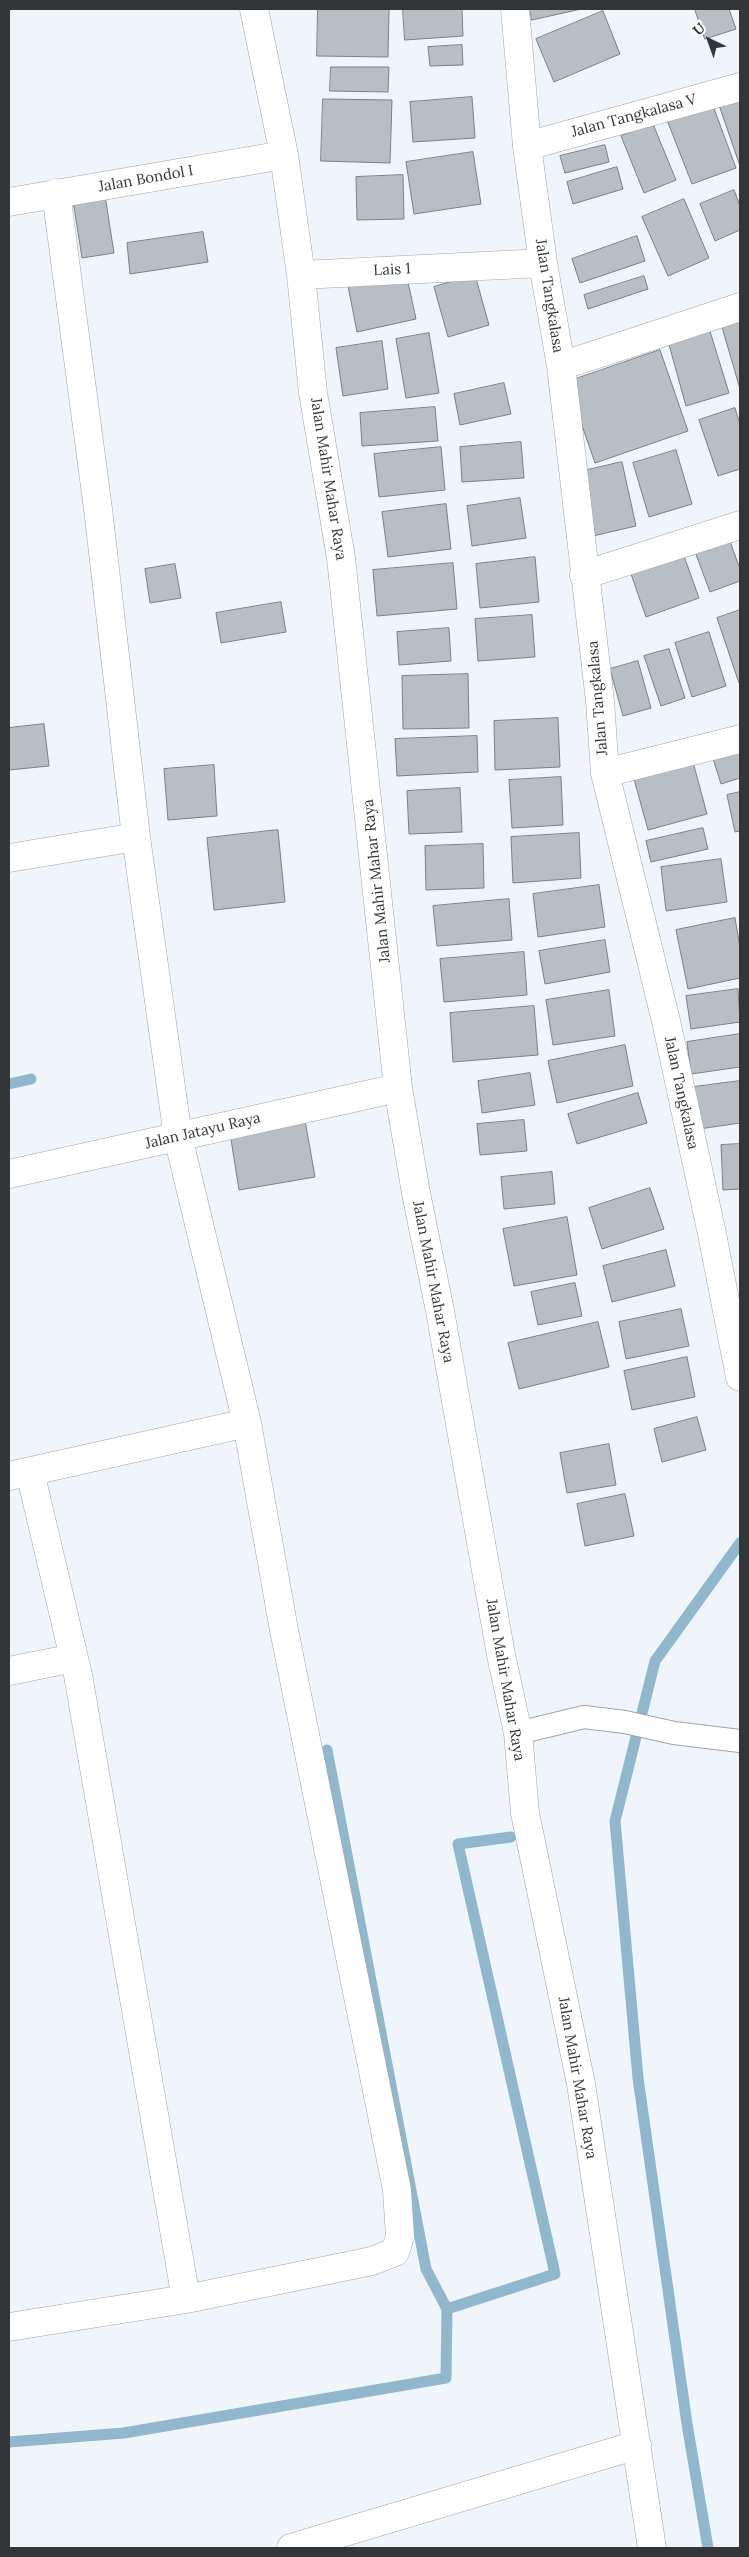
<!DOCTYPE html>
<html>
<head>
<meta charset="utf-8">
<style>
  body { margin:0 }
  #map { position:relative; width:749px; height:2557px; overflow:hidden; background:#eff5fb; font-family:Lora,serif }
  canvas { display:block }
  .frame { position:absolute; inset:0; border:10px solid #333638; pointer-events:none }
  .north { position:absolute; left:684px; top:15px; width:50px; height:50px; -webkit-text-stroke:4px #fff; paint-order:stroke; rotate:318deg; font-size:14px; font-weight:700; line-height:20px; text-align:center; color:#333638 }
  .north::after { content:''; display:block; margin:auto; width:18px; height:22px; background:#333638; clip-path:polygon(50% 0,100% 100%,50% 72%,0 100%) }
</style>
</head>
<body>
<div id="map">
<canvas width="749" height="2557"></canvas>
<div class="frame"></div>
<div class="north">U</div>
</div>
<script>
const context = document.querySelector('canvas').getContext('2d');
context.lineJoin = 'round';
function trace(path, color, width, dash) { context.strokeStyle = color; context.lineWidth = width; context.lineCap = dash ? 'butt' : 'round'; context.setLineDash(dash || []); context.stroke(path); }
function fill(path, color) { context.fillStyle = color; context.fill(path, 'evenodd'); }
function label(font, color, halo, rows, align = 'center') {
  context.font = font + ' Lora,serif'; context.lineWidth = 4; context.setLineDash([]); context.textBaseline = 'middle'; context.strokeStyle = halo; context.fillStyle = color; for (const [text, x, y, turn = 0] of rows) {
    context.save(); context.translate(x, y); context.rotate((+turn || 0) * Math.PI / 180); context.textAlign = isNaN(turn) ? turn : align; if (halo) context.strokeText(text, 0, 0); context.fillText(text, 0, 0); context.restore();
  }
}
trace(new Path2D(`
  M 9,1084 L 31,1079
  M 327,1750 L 426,2269 L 447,2309
  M 9,2442 L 124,2433 L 446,2378 L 447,2309 L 555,2274 L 458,1844 L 511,1837
  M 708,2548 L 687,2424 L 638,2078 L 615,1821 L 655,1661 L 740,1543`), '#91b7cc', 11);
const building = new Path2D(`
  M 318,9 L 389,9 L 388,57 L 317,56 Z
  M 403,9 L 462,9 L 463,36 L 405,40 Z
  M 530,9 L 581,9 L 532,20 Z
  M 695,9 L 729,9 L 736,29 L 705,39 Z
  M 603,11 L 620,54 L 554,82 L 536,39 Z
  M 462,45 L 463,65 L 430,66 L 428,47 Z
  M 331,67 L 389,67 L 388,92 L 330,91 Z
  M 472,97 L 475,138 L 413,142 L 410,102 Z
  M 740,97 L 740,166 L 719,105 Z
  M 323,99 L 392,100 L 390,163 L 321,161 Z
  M 712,103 L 736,168 L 692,184 L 667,120 Z
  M 653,124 L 676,180 L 644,193 L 621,136 Z
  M 605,145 L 609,162 L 565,173 L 560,156 Z
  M 473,152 L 481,204 L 414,214 L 406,162 Z
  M 617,167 L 623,189 L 573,204 L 567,182 Z
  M 403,175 L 404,219 L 357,220 L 356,177 Z
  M 104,189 L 114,253 L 82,258 L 72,194 Z
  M 734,190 L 740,206 L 740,230 L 715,241 L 700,204 Z
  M 684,199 L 709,258 L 668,276 L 642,217 Z
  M 203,232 L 208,262 L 130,274 L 127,243 Z
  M 637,236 L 645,261 L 580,283 L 572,259 Z
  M 406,273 L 416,319 L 357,332 L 348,286 Z
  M 475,275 L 489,325 L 448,337 L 434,287 Z
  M 644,276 L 648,289 L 588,309 L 584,295 Z
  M 740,321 L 740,389 L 722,327 Z
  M 709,328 L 729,393 L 686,406 L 668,341 Z
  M 429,333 L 439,393 L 406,398 L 396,339 Z
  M 382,341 L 388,389 L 343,396 L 336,348 Z
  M 660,350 L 688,431 L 595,463 L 567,382 Z
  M 504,383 L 511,414 L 460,425 L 454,394 Z
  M 435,407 L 438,441 L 362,446 L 360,413 Z
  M 735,408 L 740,424 L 740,469 L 718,476 L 699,420 Z
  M 521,442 L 524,478 L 462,482 L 460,447 Z
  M 441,447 L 445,490 L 379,497 L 374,454 Z
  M 676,450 L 692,504 L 649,517 L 633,463 Z
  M 622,462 L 636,526 L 593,536 L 579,472 Z
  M 520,498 L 526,538 L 472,546 L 467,506 Z
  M 446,504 L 451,549 L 388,557 L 382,512 Z
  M 728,536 L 740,569 L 740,581 L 710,592 L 694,549 Z
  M 684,556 L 699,598 L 646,617 L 631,574 Z
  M 535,557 L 539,602 L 480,608 L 476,564 Z
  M 453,563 L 457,609 L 377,616 L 373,570 Z
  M 175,564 L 181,598 L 150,603 L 145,569 Z
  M 281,602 L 286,632 L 221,643 L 216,613 Z
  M 740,610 L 740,682 L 739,683 L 717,618 Z
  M 532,615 L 535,657 L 478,661 L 475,619 Z
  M 449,628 L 451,661 L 399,665 L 397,632 Z
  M 709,632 L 726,686 L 692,697 L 675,643 Z
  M 669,649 L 685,698 L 661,706 L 644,656 Z
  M 638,661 L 651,708 L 623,716 L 610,669 Z
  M 468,674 L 469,728 L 403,729 L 402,676 Z
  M 558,718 L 560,767 L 495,770 L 494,721 Z
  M 44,724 L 49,766 L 9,770 L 9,728 Z
  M 477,736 L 478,772 L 397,776 L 395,739 Z
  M 740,743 L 740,778 L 721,784 L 711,752 Z
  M 693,762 L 707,814 L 648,830 L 634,779 Z
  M 214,765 L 217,816 L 168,820 L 164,769 Z
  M 561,777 L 563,825 L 512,828 L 509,780 Z
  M 460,788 L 462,832 L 409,834 L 407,791 Z
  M 740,792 L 740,831 L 735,832 L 727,795 Z
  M 703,828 L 708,849 L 651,862 L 646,841 Z
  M 278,830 L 285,902 L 214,910 L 207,838 Z
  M 579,833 L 581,878 L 513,883 L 511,837 Z
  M 483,844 L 484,888 L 426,890 L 425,846 Z
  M 721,859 L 727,902 L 666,911 L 661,867 Z
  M 599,885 L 605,927 L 538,937 L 533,894 Z
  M 509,899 L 512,940 L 437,946 L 433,906 Z
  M 735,918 L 740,947 L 740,978 L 688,989 L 676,930 Z
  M 605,940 L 610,972 L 545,984 L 539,951 Z
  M 524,952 L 527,995 L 444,1002 L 440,959 Z
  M 738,989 L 740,1022 L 691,1029 L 686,996 Z
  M 609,990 L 615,1036 L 553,1045 L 546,1000 Z
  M 534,1006 L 538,1055 L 453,1062 L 450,1013 Z
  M 740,1034 L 740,1067 L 691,1074 L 687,1042 Z
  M 625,1045 L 633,1086 L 557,1103 L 548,1061 Z
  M 530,1073 L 535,1105 L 482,1113 L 478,1081 Z
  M 740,1081 L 740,1123 L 699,1129 L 694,1087 Z
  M 638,1093 L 647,1123 L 577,1144 L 568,1114 Z
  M 305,1120 L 315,1177 L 239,1190 L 230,1133 Z
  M 524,1120 L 527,1151 L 480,1155 L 477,1124 Z
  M 740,1144 L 740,1189 L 723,1190 L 721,1145 Z
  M 552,1172 L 555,1204 L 504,1209 L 501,1177 Z
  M 650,1188 L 664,1229 L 602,1249 L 589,1208 Z
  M 567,1217 L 577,1275 L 514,1286 L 503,1229 Z
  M 666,1250 L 675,1286 L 612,1302 L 603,1266 Z
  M 575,1283 L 582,1316 L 538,1325 L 531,1292 Z
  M 681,1309 L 689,1346 L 626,1359 L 619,1322 Z
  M 598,1322 L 609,1367 L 519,1389 L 508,1343 Z
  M 687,1357 L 695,1397 L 632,1410 L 624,1371 Z
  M 697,1417 L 706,1450 L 662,1462 L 654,1429 Z
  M 609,1444 L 616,1485 L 567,1493 L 560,1453 Z
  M 625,1494 L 634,1536 L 585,1546 L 577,1504 Z`);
fill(building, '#b8bfc4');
trace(building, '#797f83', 1);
const service = new Path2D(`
  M 518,1733 L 584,1717 L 625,1722 L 674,1733 L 740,1741`);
const minor = new Path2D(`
  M 254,9 L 284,155 L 301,275 L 313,393 L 341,558 L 398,1088 L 416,1193 L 440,1311 L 501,1655 L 518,1733 L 525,1813 L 581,2084 L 652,2548
  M 515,9 L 527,146 L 543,263 L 561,366 L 600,701 L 605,773 L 666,1021 L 712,1234 L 740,1377
  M 527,146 L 740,87
  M 9,202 L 284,155
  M 301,275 L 543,263
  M 561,366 L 740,307
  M 584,575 L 740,525
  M 605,773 L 740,739
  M 9,858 L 136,837
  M 9,1174 L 398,1088
  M 30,1472 L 78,1675 L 186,2299
  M 9,1476 L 247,1423
  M 9,1671 L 74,1658
  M 9,2327 L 186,2299 L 372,2261 L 395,2252 L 400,2237 L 397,2190 L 284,1630 L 247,1423 L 178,1137 L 136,837 L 98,509 L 56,193
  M 291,2548 L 637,2445`);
trace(service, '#9fa5aa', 24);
trace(minor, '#9fa5aa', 29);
trace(service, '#fff', 22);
trace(minor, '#fff', 28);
label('15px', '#333638', '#fff', [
  ["Jalan Tangkalasa V",634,116,-15],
  ["Jalan Bondol I",146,179,-10],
  ["Lais 1",392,270,-3],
  ["Jalan Tangkalasa",549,296,81],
  ["Jalan Mahir Mahar Raya",328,479,81],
  ["Jalan Tangkalasa",598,698,-95],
  ["Jalan Mahir Mahar Raya",377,881,-96],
  ["Jalan Tangkalasa",681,1093,78],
  ["Jalan Jatayu Raya",203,1131,-13],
  ["Jalan Mahir Mahar Raya",433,1282,79],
  ["Jalan Mahir Mahar Raya",505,1680,80],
  ["Jalan Mahir Mahar Raya",577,2078,80]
]);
</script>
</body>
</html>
